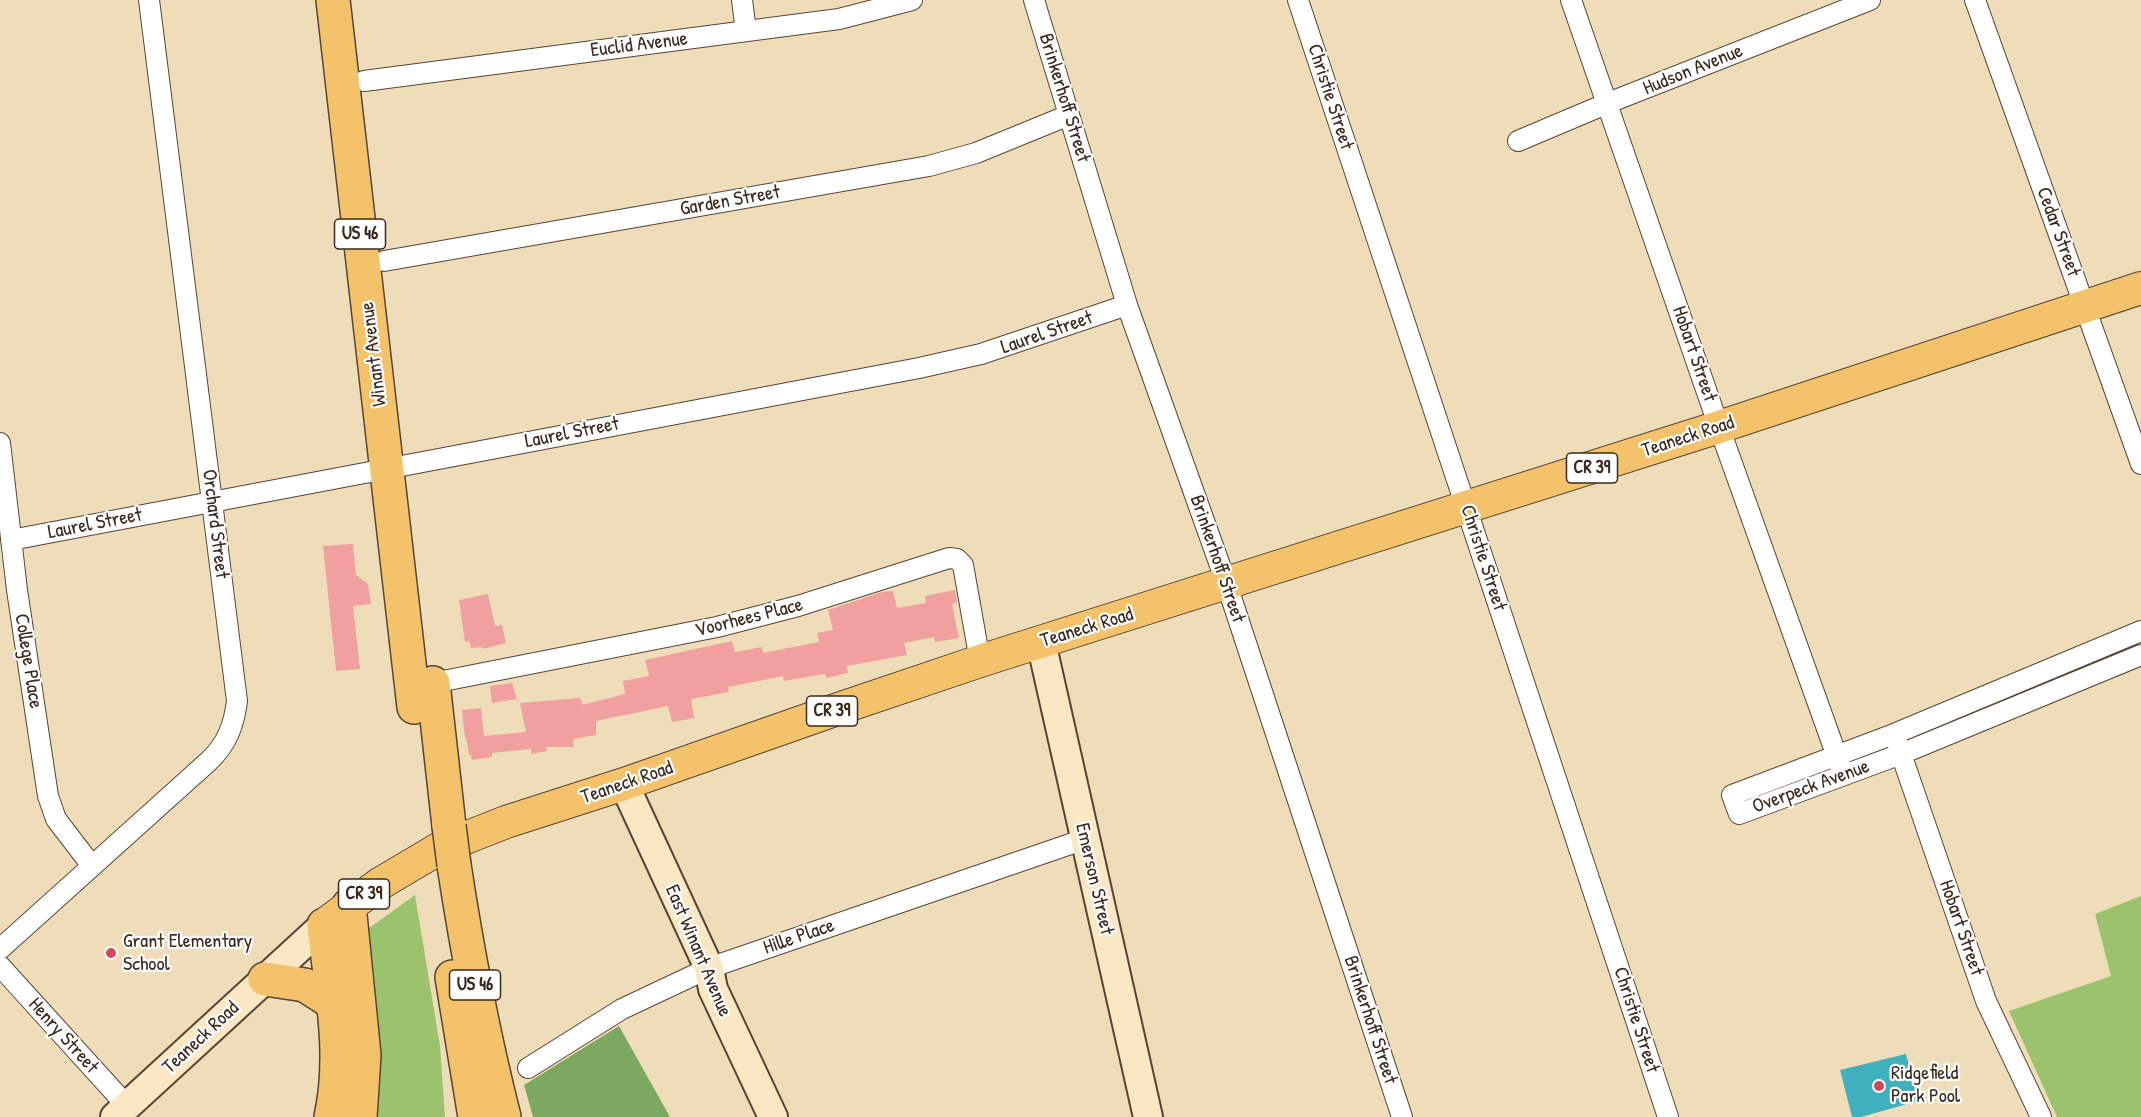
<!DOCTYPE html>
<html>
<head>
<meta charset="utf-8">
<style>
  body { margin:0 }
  canvas { display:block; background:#efddba }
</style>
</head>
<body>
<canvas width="2141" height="1117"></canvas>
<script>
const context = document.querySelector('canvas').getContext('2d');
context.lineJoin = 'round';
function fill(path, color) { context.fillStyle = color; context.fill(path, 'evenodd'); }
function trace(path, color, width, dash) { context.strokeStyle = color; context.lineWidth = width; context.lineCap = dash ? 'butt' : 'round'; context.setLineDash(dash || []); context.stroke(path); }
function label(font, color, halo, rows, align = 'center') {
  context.font = font + ' "Patrick Hand",sans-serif'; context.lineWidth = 4.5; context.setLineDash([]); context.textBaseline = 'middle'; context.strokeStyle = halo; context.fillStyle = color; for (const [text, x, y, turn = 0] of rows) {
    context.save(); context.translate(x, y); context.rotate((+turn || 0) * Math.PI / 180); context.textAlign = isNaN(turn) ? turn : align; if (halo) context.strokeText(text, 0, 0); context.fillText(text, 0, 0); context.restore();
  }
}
fill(new Path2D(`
  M 415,895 L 440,1046 L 445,1117 L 372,1117 L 365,931 Z
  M 2141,896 L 2141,1117 L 2057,1117 L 2009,1011 L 2111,976 L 2095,914 Z`), '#9bc26d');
fill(new Path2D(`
  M 619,1026 L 670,1117 L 533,1117 L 524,1085 Z`), '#7ca860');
fill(new Path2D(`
  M 1906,1054 L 1918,1101 L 1861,1117 L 1852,1117 L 1840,1070 Z`), '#41b0bd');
fill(new Path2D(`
  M 353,544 L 356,575 L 368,584 L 371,604 L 353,606 L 360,669 L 336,671 L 323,546 Z
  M 955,590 L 957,602 L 952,604 L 959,638 L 935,642 L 934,637 L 904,643 L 907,655 L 847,666 L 848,673 L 826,678 L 825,674 L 784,681 L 783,676 L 728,687 L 729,692 L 691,699 L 694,718 L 672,722 L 668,706 L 596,721 L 596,735 L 573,739 L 574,747 L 546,747 L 547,751 L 531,754 L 531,749 L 492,753 L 492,757 L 472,760 L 471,755 L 469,755 L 466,737 L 465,738 L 462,710 L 481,708 L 484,736 L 526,732 L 520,703 L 581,698 L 582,705 L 625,694 L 623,681 L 649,676 L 645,660 L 732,641 L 735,652 L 762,647 L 763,653 L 819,642 L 817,633 L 833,630 L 828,610 L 882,592 L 893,591 L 897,608 L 926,603 L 925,596 Z
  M 488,594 L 495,626 L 502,625 L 506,643 L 483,649 L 482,647 L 471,648 L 469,641 L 465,642 L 459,600 Z
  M 512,683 L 517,699 L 492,703 L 490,686 Z`), '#f0a19f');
const minor = new Path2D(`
  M 742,0 L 746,31
  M 1034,0 L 1127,305 L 1227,585 L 1402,1117
  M 1298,0 L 1668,1117
  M 1571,0 L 1719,427 L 1840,765
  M 1975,0 L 2141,464
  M 364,81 L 839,19 L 912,0
  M 1518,141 L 1608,103 L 1870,0
  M 384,261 L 929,166 L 976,153 L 1069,115
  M 0,443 L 17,590 L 48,796 L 56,819 L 92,866
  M 11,540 L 919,368 L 981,354 L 1127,305
  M 2141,631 L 1894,734 L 1732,795 L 1739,814 L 1901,754 L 2141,655
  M 433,683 L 717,627 L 798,606 L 949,558 L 957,559 L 963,565 L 980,661
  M 1897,742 L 1986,1001 L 2041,1117
  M 0,949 L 209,761 C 227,744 234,725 237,701 L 149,0
  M 0,966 L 127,1106
  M 528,1068 L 622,1009 L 709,968 L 1085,839`);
const secondary = new Path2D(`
  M 1041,642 L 1148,1117
  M 624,784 L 709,968 L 713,989 L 773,1117
  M 115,1117 L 324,925`);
const primary = new Path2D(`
  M 328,922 L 381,883 L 440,848 L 506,822 L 624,784 L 835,710 L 980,661 L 1719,427 L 2141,288`);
const trunk = new Path2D(`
  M 333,0 L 414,707`);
const motorway = new Path2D(`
  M 433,683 L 449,826
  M 454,865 C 467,950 483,1034 504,1117
  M 349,905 L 364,1055 L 360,1117
  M 324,925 C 331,989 345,1054 331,1117
  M 452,977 L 475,1117
  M 265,979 L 305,985 L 333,1003`);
trace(minor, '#564535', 22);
trace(secondary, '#564535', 32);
trace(primary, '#564535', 34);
trace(trunk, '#564535', 36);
trace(motorway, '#564535', 36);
trace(minor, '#fff', 20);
trace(secondary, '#fae7c3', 28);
trace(primary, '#f3c26a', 32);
trace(trunk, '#f3c26a', 33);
trace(motorway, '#f3c26a', 33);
const motorwayBridge = new Path2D(`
  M 449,826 L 454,865`);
trace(motorwayBridge, '#564535', 36, []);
trace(motorwayBridge, '#f3c26a', 33);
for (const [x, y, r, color] of [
  [111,953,6,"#d1495b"],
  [1879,1086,6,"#d1495b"]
]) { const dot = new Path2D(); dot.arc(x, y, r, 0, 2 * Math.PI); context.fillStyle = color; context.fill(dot); trace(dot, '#fff', 2); }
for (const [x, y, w] of [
  [360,234,51],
  [1592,468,51],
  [832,711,51],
  [364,894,51],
  [475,985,51]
]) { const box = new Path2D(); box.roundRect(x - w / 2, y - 15, w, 30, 4.5); context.fillStyle = '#fff'; context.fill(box); trace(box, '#3b2a1e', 1.5); }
label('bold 18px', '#3b2a1e', null, [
  ["US 46",360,234],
  ["CR 39",1592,468],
  ["CR 39",832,711],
  ["CR 39",364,894],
  ["US 46",475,985]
]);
label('20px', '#3b2a1e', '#fff', [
  ["Euclid Avenue",639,45,-7],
  ["Hudson Avenue",1693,70,-22],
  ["Christie Street",1330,97,72],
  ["Brinkerhoff Street",1064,98,73],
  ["Garden Street",730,201,-10],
  ["Cedar Street",2058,232,70],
  ["Laurel Street",1047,333,-19],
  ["Winant Avenue",374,354,-97],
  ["Hobart Street",1694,354,71],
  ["Laurel Street",572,433,-11],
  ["Teaneck Road",1688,437,-18],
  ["Laurel Street",95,524,-11],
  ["Orchard Street",215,524,83],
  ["Christie Street",1483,558,72],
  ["Brinkerhoff Street",1217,559,71],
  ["Voorhees Place",749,618,-14],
  ["Teaneck Road",1087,628,-17],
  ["College Place",28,661,81],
  ["Teaneck Road",627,783,-19],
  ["Overpeck Avenue",1811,787,-20],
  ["Emerson Street",1094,879,77],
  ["Hobart Street",1961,928,71],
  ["Hille Place",799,937,-19],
  ["East Winant Avenue",698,951,67],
  ["Brinkerhoff Street",1370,1020,72],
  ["Christie Street",1636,1020,72],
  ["Henry Street",63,1036,48],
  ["Teaneck Road",201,1038,-43]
]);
label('20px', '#3b2a1e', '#fff', [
  ["Grant Elementary",123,942],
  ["School",123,965],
  ["Ridgefield",1891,1074],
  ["Park Pool",1891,1097]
], 'left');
</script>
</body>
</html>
